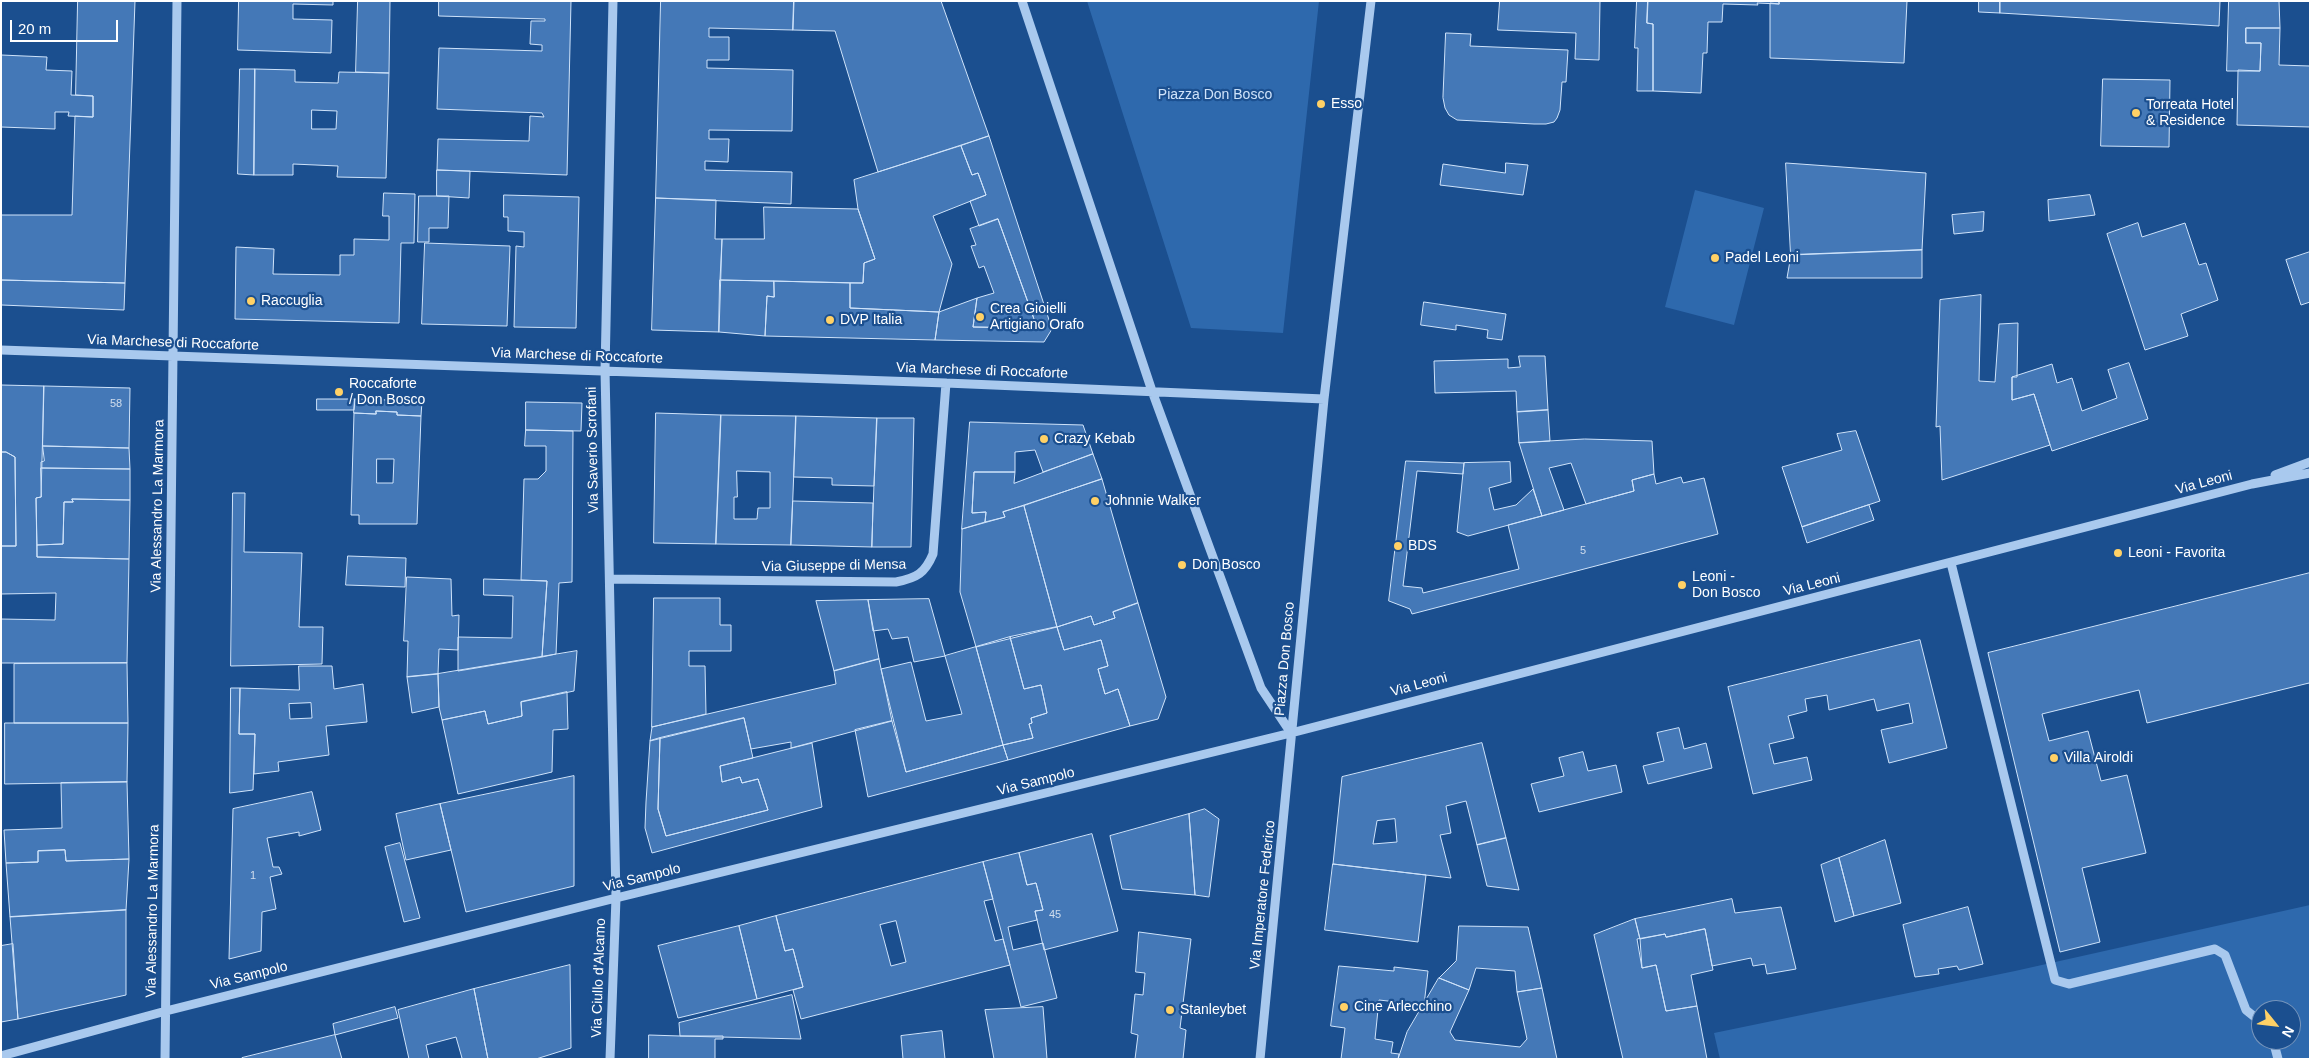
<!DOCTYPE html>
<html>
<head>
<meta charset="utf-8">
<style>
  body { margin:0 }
  #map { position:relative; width:2311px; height:1060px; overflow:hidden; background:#1b4f8f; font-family:Helvetica,sans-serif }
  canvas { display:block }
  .frame { position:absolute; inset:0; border:2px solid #fff; pointer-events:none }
  .north { position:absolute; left:2251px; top:1000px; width:50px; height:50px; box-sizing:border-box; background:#1b4f8f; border:1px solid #7695bc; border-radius:50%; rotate:119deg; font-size:14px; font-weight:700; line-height:20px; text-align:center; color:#fff }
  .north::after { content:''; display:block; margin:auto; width:18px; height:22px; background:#ffd166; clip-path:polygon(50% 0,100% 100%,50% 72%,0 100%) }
  .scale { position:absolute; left:10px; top:20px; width:108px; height:22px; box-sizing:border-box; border:2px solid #fff; border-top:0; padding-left:6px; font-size:15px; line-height:18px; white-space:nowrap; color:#fff; -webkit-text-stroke:4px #1b4f8f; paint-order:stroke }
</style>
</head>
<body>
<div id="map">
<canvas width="2311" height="1060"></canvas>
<div class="frame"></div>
<div class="north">N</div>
<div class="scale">20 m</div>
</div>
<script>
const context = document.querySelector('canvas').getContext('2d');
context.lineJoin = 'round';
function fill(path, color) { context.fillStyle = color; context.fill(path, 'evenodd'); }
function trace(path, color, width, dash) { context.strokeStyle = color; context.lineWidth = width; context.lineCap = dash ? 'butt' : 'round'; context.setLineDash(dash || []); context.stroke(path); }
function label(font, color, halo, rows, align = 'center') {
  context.font = font + ' Helvetica,sans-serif'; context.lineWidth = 4.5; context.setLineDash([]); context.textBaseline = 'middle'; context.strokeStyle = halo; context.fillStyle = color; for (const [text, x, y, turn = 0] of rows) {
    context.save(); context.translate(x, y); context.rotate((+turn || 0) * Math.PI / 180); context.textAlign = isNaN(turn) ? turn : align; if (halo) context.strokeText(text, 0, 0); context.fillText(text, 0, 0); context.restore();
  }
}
fill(new Path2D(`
  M 1087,1 L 1319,1 L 1283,333 L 1191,328 Z
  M 1695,190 L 1764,208 L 1734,325 L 1665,307 Z
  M 2310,905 L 2310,1059 L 1720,1059 L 1714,1033 L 2015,971 ZM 2261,1010 L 2291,1010 L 2291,1040 L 2261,1040 Z`), '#2e69ad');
const building = new Path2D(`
  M 78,1 L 135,1 L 125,283 L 1,280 L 1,215 L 72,215 L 75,116 L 93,117 L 93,96 L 76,95 Z
  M 239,1 L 333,1 L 333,5 L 293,4 L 293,19 L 332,20 L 331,53 L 238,50 Z
  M 358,1 L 390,1 L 389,73 L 356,72 Z
  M 439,1 L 571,1 L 567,175 L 437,170 L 438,139 L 529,141 L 530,116 L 544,117 L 542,113 L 437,109 L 439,48 L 542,51 L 542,45 L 530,44 L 531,21 L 545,21 L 545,19 L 439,16 Z
  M 661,1 L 794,1 L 793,30 L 709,28 L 709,37 L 729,37 L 729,60 L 707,60 L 707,68 L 793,70 L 792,131 L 709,130 L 709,139 L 729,139 L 728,162 L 705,161 L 705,170 L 792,172 L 791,204 L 656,198 Z
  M 794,1 L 941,1 L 989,136 L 878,172 L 835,31 L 793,30 Z
  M 1500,1 L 1600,1 L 1599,60 L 1575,59 L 1576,33 L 1498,30 Z
  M 1637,1 L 1648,1 L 1647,23 L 1653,24 L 1653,91 L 1637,91 L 1638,48 L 1635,48 Z
  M 1648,1 L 1779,1 L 1779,4 L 1757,3 L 1758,5 L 1723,4 L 1722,22 L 1708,22 L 1707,53 L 1703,53 L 1701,93 L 1653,91 L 1653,24 L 1647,23 Z
  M 1779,1 L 1907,1 L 1904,63 L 1770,58 L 1770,3 L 1779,4 Z
  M 1979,1 L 2000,1 L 2000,13 L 1979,12 Z
  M 2000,1 L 2220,1 L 2219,26 L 2000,13 Z
  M 2229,1 L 2279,1 L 2280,28 L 2246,28 L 2246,43 L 2261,43 L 2260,71 L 2227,71 Z
  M 2246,28 L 2280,28 L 2279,65 L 2310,66 L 2310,127 L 2237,125 L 2238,70 L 2260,71 L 2261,43 L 2246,43 Z
  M 1446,33 L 1471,34 L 1470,46 L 1568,50 L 1566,82 L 1562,82 L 1560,110 L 1557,118 L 1554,122 L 1546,124 L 1534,124 L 1457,120 L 1449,115 L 1445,108 L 1443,98 Z
  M 1,55 L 47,57 L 46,70 L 72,71 L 71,95 L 93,96 L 93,117 L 68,116 L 69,112 L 55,112 L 55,129 L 1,127 Z
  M 240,69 L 255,69 L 254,175 L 238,174 Z
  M 255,69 L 295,70 L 295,82 L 338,83 L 339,72 L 389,73 L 386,178 L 337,177 L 338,166 L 293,164 L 293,175 L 254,175 ZM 312,110 L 337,111 L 336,129 L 312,129 Z
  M 2103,79 L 2170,80 L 2169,147 L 2101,146 Z
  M 989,136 L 1052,329 L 1044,342 L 935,340 L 939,312 L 977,298 L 973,327 L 1029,328 L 1034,319 L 998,219 L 979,226 L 970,201 L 986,195 L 978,173 L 972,175 L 961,146 Z
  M 961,146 L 972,175 L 978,173 L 986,195 L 933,216 L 952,264 L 939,312 L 850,308 L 850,283 L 863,283 L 864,263 L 875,259 L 858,209 L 854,180 Z
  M 1506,163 L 1528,165 L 1523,195 L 1440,185 L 1443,164 L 1505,173 Z
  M 1786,163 L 1926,173 L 1922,250 L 1791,255 Z
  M 437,170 L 470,171 L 469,198 L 437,196 Z
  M 384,193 L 415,194 L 414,243 L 401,243 L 399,323 L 235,319 L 236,247 L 274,249 L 273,274 L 340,275 L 340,255 L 354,255 L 354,239 L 389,240 L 389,216 L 383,216 Z
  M 504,195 L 579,197 L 576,328 L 514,327 L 516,246 L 524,247 L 524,232 L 508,231 L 508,217 L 504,217 Z
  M 2090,195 L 2095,215 L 2049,221 L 2048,200 Z
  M 419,196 L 449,196 L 448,228 L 429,228 L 429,242 L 418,242 Z
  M 656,198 L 716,200 L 715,239 L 722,239 L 719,332 L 652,330 Z
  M 764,207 L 858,209 L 875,259 L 864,263 L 863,283 L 720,280 L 722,239 L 764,239 Z
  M 1984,212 L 1983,231 L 1954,234 L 1952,215 Z
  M 998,219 L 1034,319 L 1029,328 L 973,327 L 977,298 L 994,293 L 984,266 L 979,268 L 971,246 L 976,245 L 970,229 Z
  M 2138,223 L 2142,237 L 2185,223 L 2199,265 L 2206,263 L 2218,300 L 2181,314 L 2188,336 L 2145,350 L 2107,234 Z
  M 425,243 L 510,246 L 507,326 L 422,324 Z
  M 1922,250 L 1922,278 L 1787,278 L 1791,255 Z
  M 2310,252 L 2310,302 L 2301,305 L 2286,260 Z
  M 1,280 L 125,283 L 124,310 L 1,305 Z
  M 720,280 L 774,281 L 774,297 L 767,296 L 765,336 L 719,332 Z
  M 774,281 L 850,283 L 850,308 L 939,312 L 935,340 L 765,336 L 767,296 L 774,297 Z
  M 1981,295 L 1979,381 L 1995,382 L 1999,324 L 2018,323 L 2017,377 L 2012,377 L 2012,400 L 2034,394 L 2050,445 L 1942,480 L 1940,426 L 1936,427 L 1940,300 Z
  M 1424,302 L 1506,314 L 1502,340 L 1487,338 L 1488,330 L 1456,325 L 1456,330 L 1421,325 Z
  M 1519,356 L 1545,356 L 1548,410 L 1517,412 L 1516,391 L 1435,393 L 1434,361 L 1508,359 L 1508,368 L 1520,367 Z
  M 2129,363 L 2148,419 L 2052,451 L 2034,394 L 2012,400 L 2012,377 L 2052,364 L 2057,383 L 2072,378 L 2082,411 L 2117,398 L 2108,370 Z
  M 1,385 L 44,386 L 41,497 L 36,498 L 37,557 L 129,559 L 127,663 L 1,663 L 1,619 L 55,620 L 56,593 L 1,594 L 1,546 L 16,546 L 15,457 L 6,452 L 1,452 Z
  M 44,386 L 130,388 L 129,448 L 43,446 Z
  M 317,399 L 355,399 L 354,410 L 317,410 Z
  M 355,399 L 422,401 L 421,416 L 397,415 L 397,412 L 376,411 L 376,414 L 354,413 Z
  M 526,402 L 582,403 L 581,431 L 526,430 Z
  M 1548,410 L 1550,441 L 1519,443 L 1517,412 Z
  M 376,411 L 397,412 L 397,415 L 421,416 L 417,524 L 359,524 L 359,515 L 351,515 L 354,413 L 376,414 ZM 377,459 L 394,459 L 393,483 L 377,483 Z
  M 656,413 L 721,415 L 716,544 L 654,543 Z
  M 721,415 L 796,416 L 791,545 L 716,544 ZM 737,471 L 770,472 L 770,508 L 758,508 L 757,519 L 734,519 L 734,497 L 737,497 Z
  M 796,416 L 877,418 L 874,486 L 832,485 L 832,478 L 794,477 Z
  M 877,418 L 914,418 L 911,547 L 872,547 Z
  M 970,422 L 1083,425 L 1093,454 L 1043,472 L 1035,450 L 1015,452 L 1015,472 L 974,472 L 972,513 L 986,512 L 985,522 L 962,529 Z
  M 526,430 L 573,431 L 572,582 L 559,583 L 556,654 L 542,657 L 547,581 L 521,580 L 524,479 L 538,479 L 546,471 L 546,446 L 525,446 Z
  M 1856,431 L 1880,501 L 1802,527 L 1782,467 L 1842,450 L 1837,434 Z
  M 1585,439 L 1652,441 L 1654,474 L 1632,480 L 1634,491 L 1586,504 L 1571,463 L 1549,468 L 1564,510 L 1542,516 L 1519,443 Z
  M 43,446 L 129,448 L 130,469 L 41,468 L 41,462 L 44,461 Z
  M 1,452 L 6,452 L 15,457 L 16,546 L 1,546 Z
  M 1093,454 L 1102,479 L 1003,512 L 1005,517 L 985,522 L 986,512 L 972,513 L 974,472 L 1015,472 L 1014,483 Z
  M 1406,461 L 1464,463 L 1463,474 L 1417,471 L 1403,586 L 1422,588 L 1423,593 L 1519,569 L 1508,525 L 1634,491 L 1632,480 L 1654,474 L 1656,484 L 1681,477 L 1683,483 L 1704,478 L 1718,534 L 1412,614 L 1410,609 L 1389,601 Z
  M 1510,462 L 1511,482 L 1489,488 L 1494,510 L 1516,505 L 1533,489 L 1542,516 L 1468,536 L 1457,532 L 1464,463 Z
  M 41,468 L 130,469 L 130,500 L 72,499 L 73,502 L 64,502 L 63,544 L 37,545 L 36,498 L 41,497 Z
  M 1102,479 L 1138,603 L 1113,612 L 1115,618 L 1094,625 L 1091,616 L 1057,627 L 1024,506 Z
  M 233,493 L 245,493 L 244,552 L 302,553 L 299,627 L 323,627 L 322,664 L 231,666 Z
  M 72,499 L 130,500 L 129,559 L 37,557 L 37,545 L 63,544 L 64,502 L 73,502 Z
  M 793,501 L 873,503 L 872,547 L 791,545 Z
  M 1869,505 L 1874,520 L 1807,543 L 1802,527 Z
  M 1024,506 L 1057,627 L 976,647 L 960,592 L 962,529 L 1005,517 L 1003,512 Z
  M 348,556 L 406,558 L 405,587 L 346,585 Z
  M 2310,573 L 2310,685 L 2309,683 L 2147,723 L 2139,690 L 2042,714 L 2049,741 L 2088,731 L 2101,781 L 2127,775 L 2146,853 L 2082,868 L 2100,942 L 2060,952 L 1988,653 Z
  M 407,577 L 451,579 L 452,616 L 459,615 L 458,650 L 439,649 L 438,674 L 407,677 L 408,641 L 404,641 Z
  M 484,579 L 547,581 L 542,657 L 458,671 L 458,637 L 512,638 L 513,596 L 484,595 Z
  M 654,598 L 720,598 L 720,625 L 731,625 L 731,651 L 689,651 L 689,666 L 705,666 L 706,714 L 652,727 Z
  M 929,599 L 945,656 L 914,662 L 908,637 L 892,639 L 888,629 L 873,631 L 868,600 Z
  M 868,600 L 879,659 L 834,671 L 816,601 Z
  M 1138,603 L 1166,697 L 1158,719 L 1130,726 L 1118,689 L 1105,694 L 1098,669 L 1108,666 L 1101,640 L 1064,650 L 1057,627 L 1091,616 L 1094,625 L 1115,618 L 1113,612 Z
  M 1057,627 L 1064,650 L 1101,640 L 1108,666 L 1098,669 L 1105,694 L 1118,689 L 1130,726 L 1008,760 L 1003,745 L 1033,738 L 1029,724 L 1032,723 L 1031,718 L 1047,713 L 1041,685 L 1024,689 L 1010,637 Z
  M 1010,637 L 1024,689 L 1041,685 L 1047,713 L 1031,718 L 1032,723 L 1029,724 L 1033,738 L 1003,745 L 976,647 Z
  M 1920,640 L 1947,748 L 1889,763 L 1881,730 L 1913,723 L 1909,703 L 1877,711 L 1874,699 L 1829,710 L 1827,695 L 1805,699 L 1807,711 L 1788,716 L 1794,738 L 1769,744 L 1774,764 L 1807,757 L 1812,780 L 1753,794 L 1728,687 Z
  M 976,647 L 1003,745 L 906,772 L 881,669 L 911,662 L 926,721 L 962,714 L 945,656 Z
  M 577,651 L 574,691 L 521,702 L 522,716 L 488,724 L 485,711 L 442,720 L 439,707 L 438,674 Z
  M 879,659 L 892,721 L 791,748 L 791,742 L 751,749 L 744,718 L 650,741 L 652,727 L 836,684 L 834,671 Z
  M 127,663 L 128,723 L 14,723 L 14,664 Z
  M 299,666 L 332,666 L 334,689 L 363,684 L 367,722 L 326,726 L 329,755 L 278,762 L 279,771 L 254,774 L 255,734 L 239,734 L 240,688 L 299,690 ZM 311,703 L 312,718 L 290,719 L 289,704 Z
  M 438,674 L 439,707 L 412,713 L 407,677 Z
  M 231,688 L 240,688 L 239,734 L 255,734 L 253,790 L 230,793 Z
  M 567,692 L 568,729 L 553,730 L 552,772 L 458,794 L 442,720 L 485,711 L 488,724 L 522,716 L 521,702 Z
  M 744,718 L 753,758 L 720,766 L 722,782 L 740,777 L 742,783 L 758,779 L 768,810 L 666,836 L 658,809 L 660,738 Z
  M 892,721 L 906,772 L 1003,745 L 1008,760 L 868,797 L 855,730 Z
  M 5,723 L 128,723 L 127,782 L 5,784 Z
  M 1679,728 L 1684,749 L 1706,743 L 1712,768 L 1648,784 L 1643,766 L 1664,761 L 1657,733 Z
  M 660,738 L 658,809 L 666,836 L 768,810 L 758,779 L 742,783 L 740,777 L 722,782 L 720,766 L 812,743 L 822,807 L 652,853 L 645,828 L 646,802 L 650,741 Z
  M 1482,743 L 1506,838 L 1477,845 L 1466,801 L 1446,806 L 1451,833 L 1440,835 L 1451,878 L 1333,864 L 1342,777 ZM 1395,819 L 1397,842 L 1373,844 L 1377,821 Z
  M 1583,752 L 1588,771 L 1616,765 L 1622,792 L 1539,812 L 1531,784 L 1564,776 L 1559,758 Z
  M 574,776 L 574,886 L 466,912 L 440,804 Z
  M 127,782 L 129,859 L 66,861 L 65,850 L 38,851 L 38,862 L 6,863 L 4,830 L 62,828 L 61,783 Z
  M 312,792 L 321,830 L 299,836 L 299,832 L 267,838 L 273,867 L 279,867 L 282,874 L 270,877 L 276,909 L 262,912 L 261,951 L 229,959 L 233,809 Z
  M 440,804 L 451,850 L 406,860 L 396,814 Z
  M 1205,809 L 1219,819 L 1209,897 L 1195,895 L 1189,814 Z
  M 1189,814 L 1195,895 L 1122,889 L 1110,836 Z
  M 1092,834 L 1118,931 L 1044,950 L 1035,911 L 1043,910 L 1036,883 L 1027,885 L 1019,853 Z
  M 1506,838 L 1519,890 L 1487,886 L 1477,845 Z
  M 1885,840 L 1901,903 L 1854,916 L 1839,858 Z
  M 400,843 L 420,918 L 404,922 L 385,847 Z
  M 65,850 L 66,861 L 129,859 L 126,910 L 10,917 L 6,863 L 38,862 L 38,851 Z
  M 1019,853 L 1027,885 L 1036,883 L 1043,910 L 1035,911 L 1037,920 L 1008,927 L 1013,950 L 1043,943 L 1057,998 L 1021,1007 L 983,862 Z
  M 1839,858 L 1854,916 L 1835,922 L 1821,865 Z
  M 983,862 L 993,899 L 984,901 L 995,941 L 1003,939 L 1010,965 L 801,1019 L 793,990 L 803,987 L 793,949 L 785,951 L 776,916 ZM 896,921 L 906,962 L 891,966 L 880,925 Z
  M 1333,864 L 1426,875 L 1418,942 L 1325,930 Z
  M 1732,899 L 1735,913 L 1781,907 L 1796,969 L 1767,974 L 1765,964 L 1753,966 L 1751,958 L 1712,966 L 1705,929 L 1666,937 L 1665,934 L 1640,939 L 1635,919 Z
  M 1968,907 L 1983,964 L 1959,970 L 1957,966 L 1938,969 L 1939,974 L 1915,977 L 1903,925 Z
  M 126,910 L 126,995 L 18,1019 L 10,917 Z
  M 776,916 L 785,951 L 793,949 L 803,987 L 757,999 L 739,926 Z
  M 1635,919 L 1640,939 L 1642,968 L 1656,965 L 1666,1011 L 1697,1006 L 1707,1059 L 1623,1059 L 1594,935 Z
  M 739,926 L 757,999 L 678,1018 L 658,946 Z
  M 1459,926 L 1528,927 L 1542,988 L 1517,992 L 1515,971 L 1476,968 L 1469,990 L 1439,978 L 1456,961 Z
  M 1705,929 L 1713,970 L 1691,975 L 1697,1006 L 1666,1011 L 1656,965 L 1642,968 L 1637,939 L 1665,934 L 1666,937 Z
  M 1139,932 L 1191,939 L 1180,1028 L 1186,1030 L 1183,1059 L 1135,1059 L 1138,1035 L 1131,1033 L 1135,994 L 1143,995 L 1145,973 L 1136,972 Z
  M 13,944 L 18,1019 L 1,1022 L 1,946 Z
  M 570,965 L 571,1048 L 536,1059 L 488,1059 L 474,989 Z
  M 1339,966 L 1394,971 L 1394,967 L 1428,971 L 1424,1005 L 1379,1000 L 1375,1039 L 1393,1042 L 1391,1053 L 1399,1054 L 1398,1059 L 1341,1059 L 1345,1028 L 1331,1026 Z
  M 1439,978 L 1469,990 L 1450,1032 L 1455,1040 L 1520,1047 L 1527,1039 L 1517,992 L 1542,988 L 1557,1059 L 1398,1059 L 1407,1032 Z
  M 474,989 L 488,1059 L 460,1059 L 462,1058 L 456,1037 L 426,1045 L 429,1059 L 409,1059 L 398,1010 Z
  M 792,995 L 801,1039 L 680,1036 L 679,1023 Z
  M 395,1007 L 398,1018 L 335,1035 L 333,1024 Z
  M 1043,1007 L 1047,1059 L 994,1059 L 985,1010 Z
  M 942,1031 L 945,1059 L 903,1059 L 901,1036 Z
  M 335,1035 L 342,1059 L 242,1059 L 242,1058 Z
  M 649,1035 L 680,1036 L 723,1036 L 723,1039 L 715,1039 L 715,1059 L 649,1059 Z`);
fill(building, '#4478b7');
trace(building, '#cfe3fa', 1);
trace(new Path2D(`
  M 1022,1 L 1152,391 L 1261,688 L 1291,733
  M 1,350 L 946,383 L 1324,399
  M 2275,475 L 2310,462
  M 1951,563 L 2055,980 L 2069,984 L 2215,949 L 2225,955 L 2246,1010 L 2261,1022
  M 610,579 L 896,582 C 917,578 925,573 933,554 L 946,383
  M 2273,1040 L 2278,1059
  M 1,1056 L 166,1011 L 616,898 L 1291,733 L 2252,484 L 2310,473
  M 165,1059 L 177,1
  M 610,1059 L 616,898 L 605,370 L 613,1
  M 1260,1059 L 1324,399 L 1371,1`), '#a9c9ee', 9);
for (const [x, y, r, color] of [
  [1321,104,5,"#ffd166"],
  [2136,113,5,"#ffd166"],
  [1715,258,5,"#ffd166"],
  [251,301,5,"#ffd166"],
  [980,317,5,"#ffd166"],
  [830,320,5,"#ffd166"],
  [339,392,5,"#ffd166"],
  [1044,439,5,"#ffd166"],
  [1095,501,5,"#ffd166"],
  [1398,546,5,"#ffd166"],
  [2118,553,5,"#ffd166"],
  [1182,565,5,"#ffd166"],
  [1682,585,5,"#ffd166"],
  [2054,758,5,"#ffd166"],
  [1344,1007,5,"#ffd166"],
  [1170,1010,5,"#ffd166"]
]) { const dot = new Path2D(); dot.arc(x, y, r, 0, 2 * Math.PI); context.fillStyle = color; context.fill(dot); trace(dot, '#1b4f8f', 2); }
label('11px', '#d0dded', null, [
  ["58",116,404],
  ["5",1583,551],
  ["1",253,876],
  ["45",1055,915]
]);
label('14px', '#cfe3fa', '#1b4f8f', [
  ["Piazza Don Bosco",1215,95]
]);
label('14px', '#fff', '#1b4f8f', [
  ["Esso",1331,104],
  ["Torreata Hotel",2146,105],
  ["& Residence",2146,121],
  ["Padel Leoni",1725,258],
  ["Raccuglia",261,301],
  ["Crea Gioielli",990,309],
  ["Artigiano Orafo",990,325],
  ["DVP Italia",840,320],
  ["Roccaforte",349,384],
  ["/ Don Bosco",349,400],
  ["Crazy Kebab",1054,439],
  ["Johnnie Walker",1105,501],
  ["BDS",1408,546],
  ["Leoni - Favorita",2128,553],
  ["Don Bosco",1192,565],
  ["Leoni -",1692,577],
  ["Don Bosco",1692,593],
  ["Villa Airoldi",2064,758],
  ["Cine Arlecchino",1354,1007],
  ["Stanleybet",1180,1010]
], 'left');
label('14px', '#fff', '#1b4f8f', [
  ["Via Marchese di Roccaforte",173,343,2],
  ["Via Marchese di Roccaforte",577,356,2],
  ["Via Marchese di Roccaforte",982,371,2],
  ["Via Saverio Scrofani",593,450,-91],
  ["Via Leoni",2204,483,-15],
  ["Via Alessandro La Marmora",158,506,-89],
  ["Via Giuseppe di Mensa",834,566,-1],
  ["Via Leoni",1812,585,-14],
  ["Piazza Don Bosco",1285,659,-85],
  ["Via Leoni",1419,685,-15],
  ["Via Sampolo",1036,782,-14],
  ["Via Sampolo",642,878,-14],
  ["Via Imperatore Federico",1263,895,-84],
  ["Via Alessandro La Marmora",153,911,-89],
  ["Via Sampolo",249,976,-14],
  ["Via Ciullo d'Alcamo",599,978,-88]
]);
</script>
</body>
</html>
